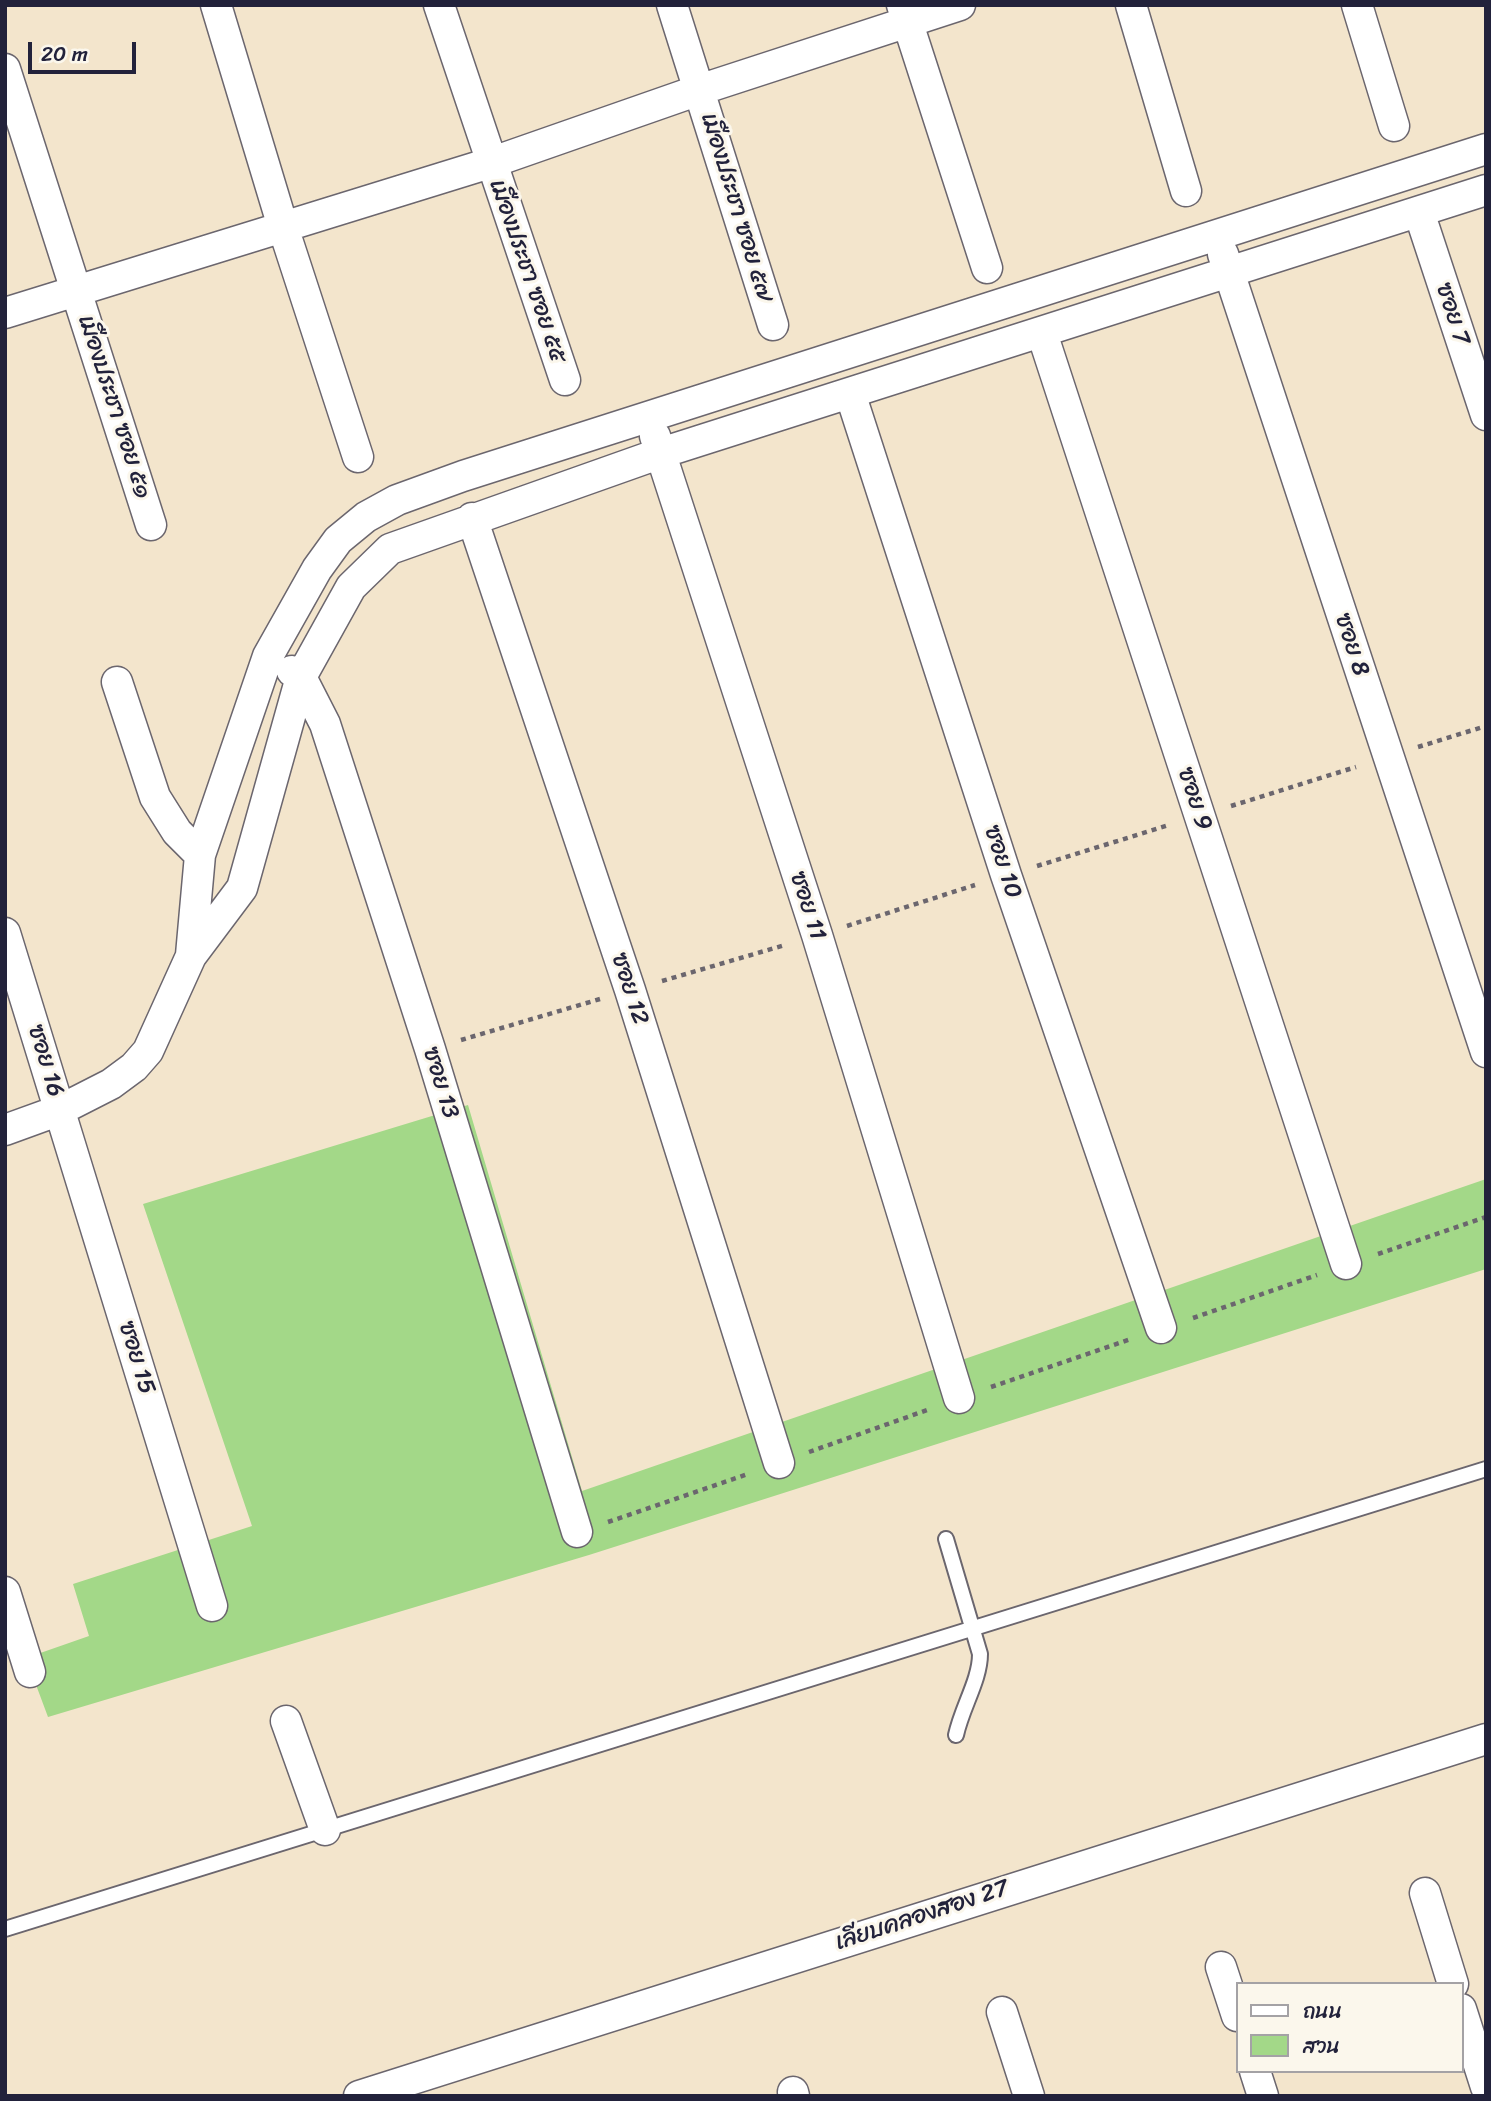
<!DOCTYPE html>
<html>
<head>
<meta charset="utf-8">
<style>
  body { margin:0 }
  #map { position:relative; width:1491px; height:2101px; overflow:hidden; background:#f3e5cc; font-family:Sriracha,"Playpen Sans Thai",sans-serif }
  canvas { display:block }
  .frame { position:absolute; inset:0; border:7px solid #22223b; pointer-events:none }
  .legend { position:absolute; left:1236px; top:1982px; width:228px; height:91px; box-sizing:border-box; background:#fbf7ec; border:2px solid #a4a2a5; margin:0; padding:9px 12px; list-style:none; font-size:21px; color:#22223b }
  .legend li { display:flex; align-items:center; gap:14px; height:35px }
  .legend b { width:35px; border:2px solid #a4a2a5 }
  .scale { position:absolute; left:28px; top:42px; width:108px; height:32px; box-sizing:border-box; border:4px solid #22223b; border-top:0; padding-left:9px; font-size:21px; line-height:24px; white-space:nowrap; color:#22223b; -webkit-text-stroke:5px #fbf7ec; paint-order:stroke }
</style>
</head>
<body>
<div id="map">
<canvas width="1491" height="2101"></canvas>
<div class="frame"></div>
<ul class="legend">
<li><b style="height:9px;background:#fff"></b>ถนน</li>
<li><b style="height:19px;background:#a3d888"></b>สวน</li>
</ul>
<div class="scale">20 m</div>
</div>
<script>
const context = document.querySelector('canvas').getContext('2d');
context.lineJoin = 'round';
function fill(path, color) { context.fillStyle = color; context.fill(path, 'evenodd'); }
function trace(path, color, width, dash) { context.strokeStyle = color; context.lineWidth = width; context.lineCap = dash ? 'butt' : 'round'; context.setLineDash(dash || []); context.stroke(path); }
function label(font, color, halo, rows, align = 'center') {
  context.font = font + ' Sriracha,"Playpen Sans Thai",sans-serif'; context.lineWidth = 6; context.setLineDash([]); context.textBaseline = 'middle'; context.strokeStyle = halo; context.fillStyle = color; for (const [text, x, y, turn = 0] of rows) {
    context.save(); context.translate(x, y); context.rotate((+turn || 0) * Math.PI / 180); context.textAlign = isNaN(turn) ? turn : align; if (halo) context.strokeText(text, 0, 0); context.fillText(text, 0, 0); context.restore();
  }
}
fill(new Path2D(`
  M 468,1105 L 582,1491 L 1486,1179 L 1486,1269 L 589,1555 L 48,1717 L 26,1658 L 89,1636 L 73,1584 L 252,1526 L 143,1204 Z`), '#a3d888');
const lane = new Path2D(`
  M 946,1539 L 980,1654 C 980,1680 962,1707 956,1735
  M 5,1929 L 1486,1469`);
const street = new Path2D(`
  M 216,5 L 283,227 L 358,457
  M 439,5 L 565,380
  M 672,5 L 773,325
  M 902,5 L 987,268
  M 1131,5 L 1186,191
  M 1357,5 L 1394,126
  M 5,69 L 151,525
  M 1419,212 L 1486,415
  M 1223,254 L 1486,1052
  M 5,313 L 490,163 L 699,90 L 960,5
  M 1042,333 L 1346,1264
  M 850,393 L 1006,875 L 1161,1328
  M 655,436 L 817,935 L 959,1398
  M 472,518 L 630,990 L 779,1463
  M 292,671 L 301,677 L 325,724 L 430,1049 L 577,1532
  M 117,682 L 155,797 L 177,832 L 200,855
  M 5,933 L 212,1606
  M 191,955 L 200,855 L 268,656 L 317,569 L 338,540 L 366,517 L 397,500 L 463,476 L 1486,149
  M 5,1130 L 60,1110 L 111,1084 L 134,1067 L 148,1051 L 191,956 L 242,888 L 301,677 L 351,587 L 390,549 L 661,453 L 1486,190
  M 5,1592 L 30,1672
  M 286,1721 L 325,1830
  M 1425,1893 L 1453,1984
  M 1221,1967 L 1237,2016
  M 1461,2009 L 1486,2087
  M 1002,2012 L 1029,2096
  M 1255,2071 L 1263,2096
  M 793,2092 L 794,2096
  M 359,2096 L 1486,1739`);
trace(lane, '#6b666e', 18);
trace(street, '#6b666e', 33);
trace(new Path2D(`
  M 1418,747 L 1486,726
  M 1231,806 L 1356,767
  M 1037,866 L 1169,825
  M 847,926 L 975,885
  M 662,981 L 785,945
  M 461,1040 L 600,999
  M 1378,1254 L 1486,1217
  M 1193,1318 L 1317,1275
  M 991,1387 L 1131,1339
  M 809,1452 L 930,1409
  M 608,1522 L 748,1474`), '#6b666e', 4.5, [5, 5]);
trace(lane, '#fff', 14);
trace(street, '#fff', 30);
label('24px', '#22223b', '#fbf7ec', [
  ["เมืองประชา ซอย ๕๗",736,207,73],
  ["เมืองประชา ซอย ๕๕",527,271,71],
  ["ซอย 7",1452,314,72],
  ["เมืองประชา ซอย ๕๑",114,407,72],
  ["ซอย 8",1351,645,72],
  ["ซอย 9",1194,799,72],
  ["ซอย 10",1002,862,72],
  ["ซอย 11",807,906,72],
  ["ซอย 12",629,989,72],
  ["ซอย 16",45,1061,73],
  ["ซอย 13",440,1083,73],
  ["ซอย 15",136,1358,73],
  ["เลียบคลองสอง 27",922,1916,-18]
]);
</script>
</body>
</html>
